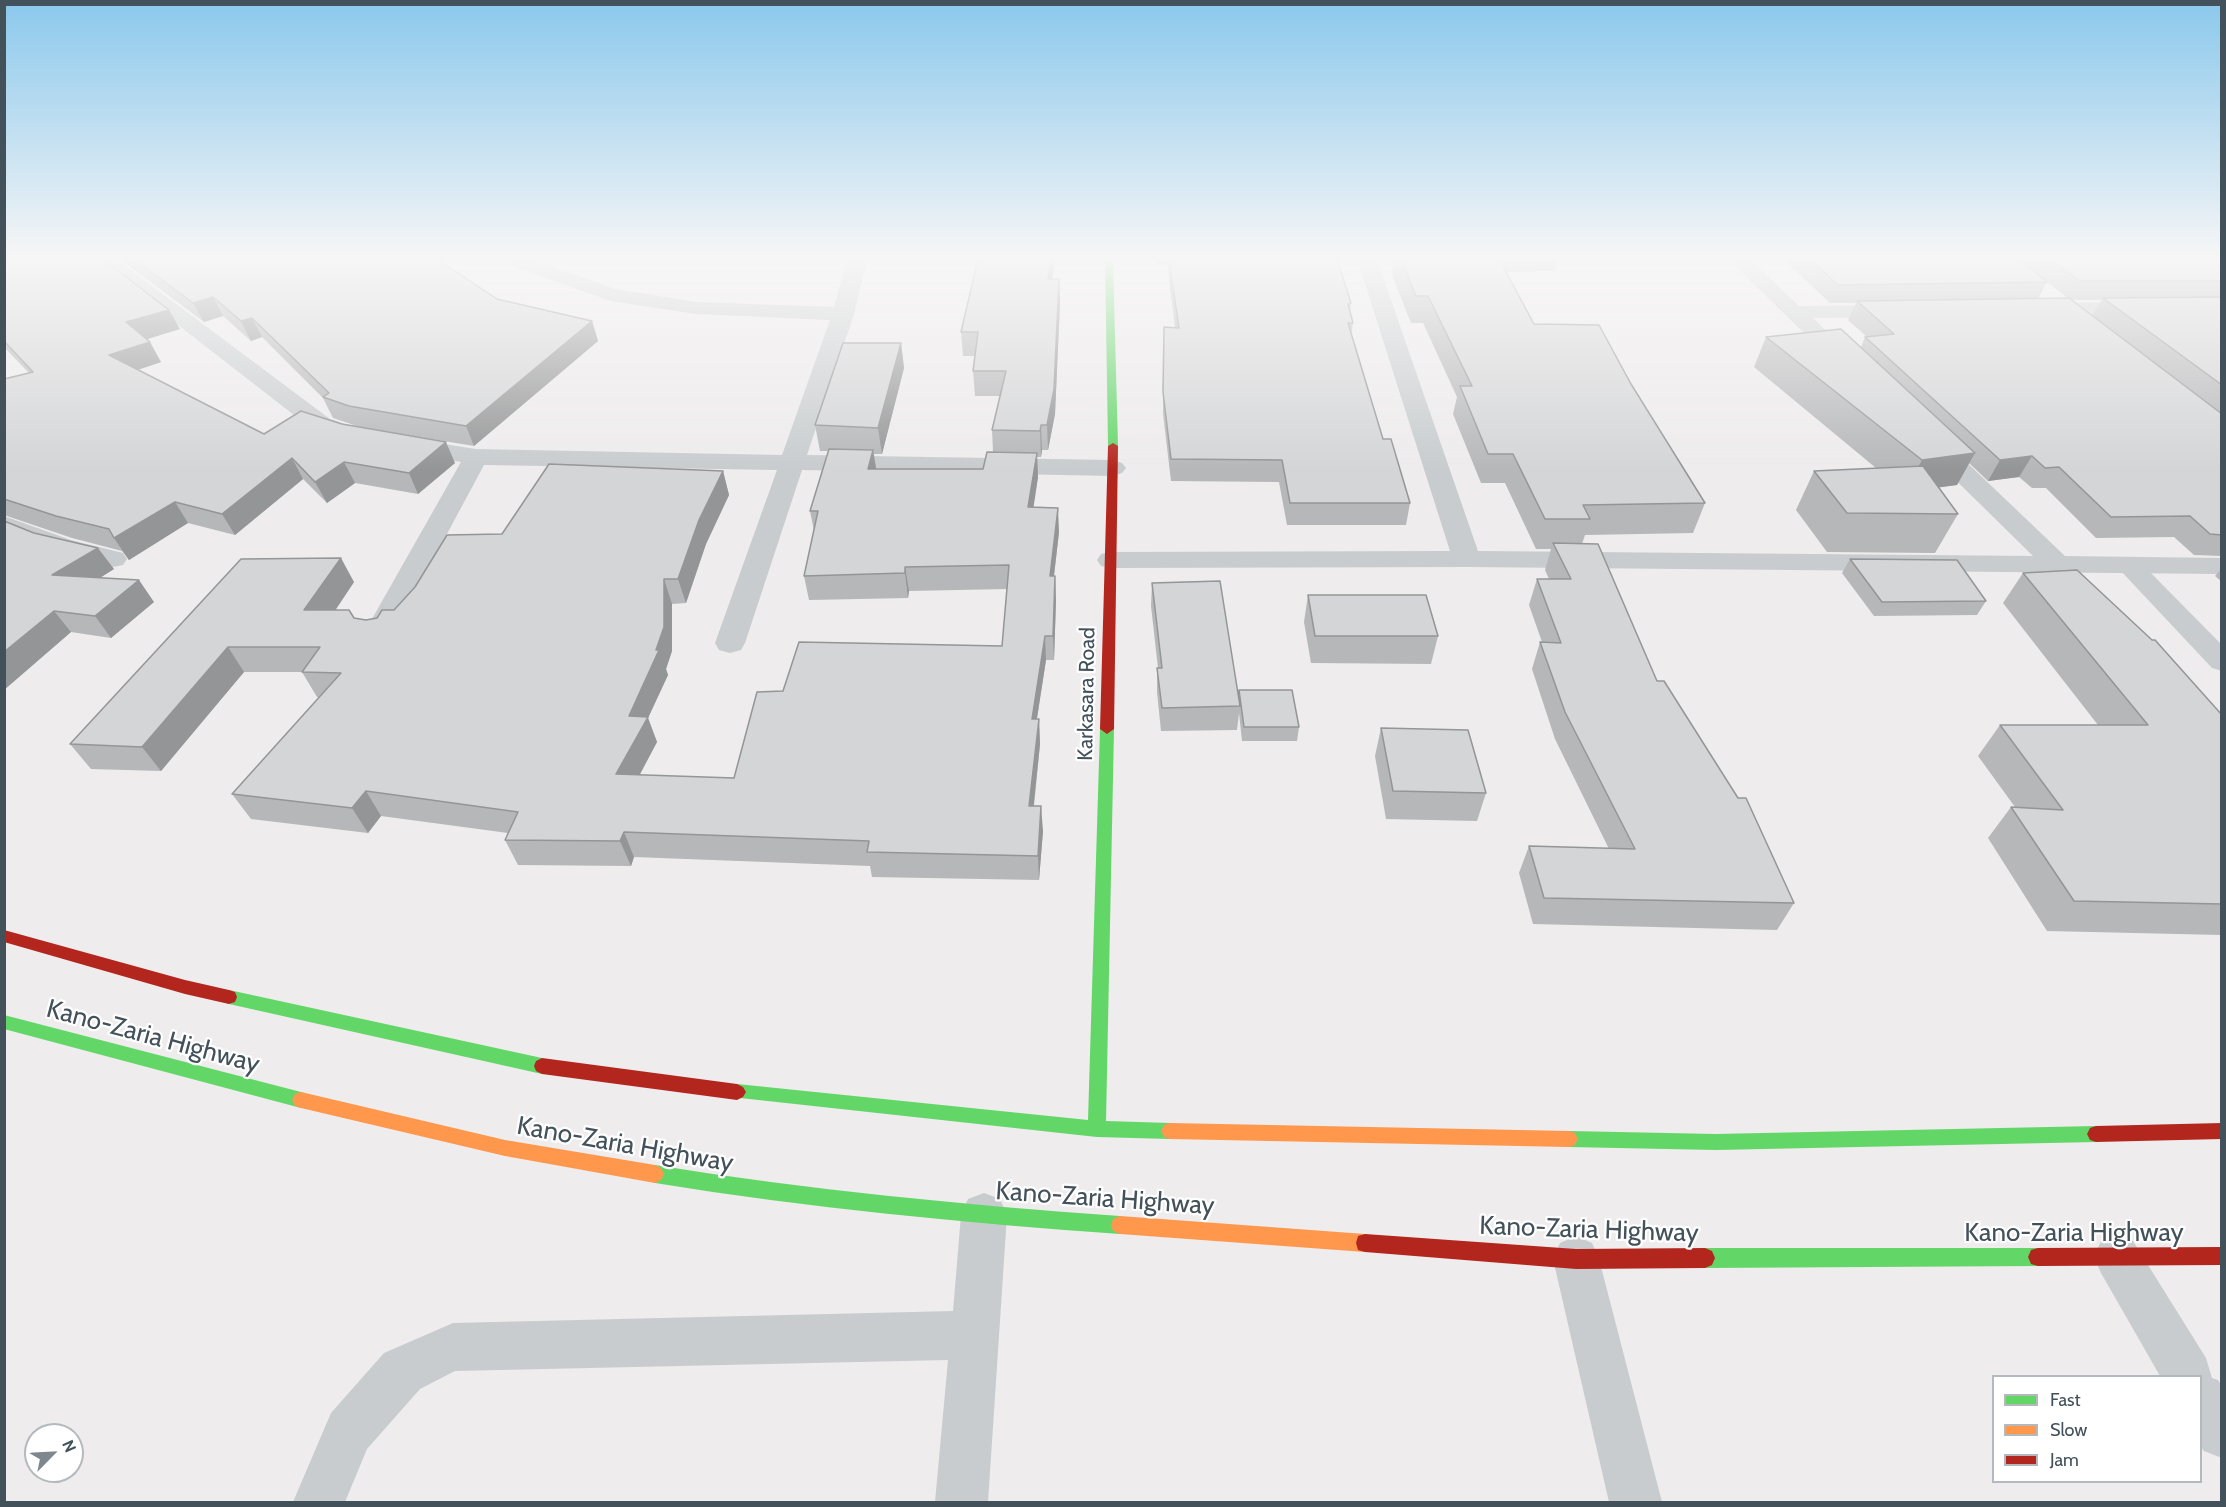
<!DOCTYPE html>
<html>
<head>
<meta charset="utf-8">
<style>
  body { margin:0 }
  #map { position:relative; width:2226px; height:1507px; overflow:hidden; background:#eeecec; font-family:Cabin,sans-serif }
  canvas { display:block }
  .frame { position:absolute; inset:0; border:6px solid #42515a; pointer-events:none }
  .legend { position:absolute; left:1992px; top:1375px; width:210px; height:108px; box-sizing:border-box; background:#fff; border:2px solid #b3b9bd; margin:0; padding:8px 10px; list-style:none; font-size:18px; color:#42515a }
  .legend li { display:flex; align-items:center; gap:12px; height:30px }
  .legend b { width:30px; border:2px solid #b3b9bd }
  .north { position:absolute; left:24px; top:1423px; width:60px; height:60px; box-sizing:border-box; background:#fff; border:2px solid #b3b9bd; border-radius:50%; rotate:66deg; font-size:16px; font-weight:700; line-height:24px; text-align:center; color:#42515a }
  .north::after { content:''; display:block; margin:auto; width:21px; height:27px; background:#7e878d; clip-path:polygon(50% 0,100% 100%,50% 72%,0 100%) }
</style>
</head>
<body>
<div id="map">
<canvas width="2226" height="1507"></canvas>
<div class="frame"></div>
<ul class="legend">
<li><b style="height:8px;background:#63d668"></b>Fast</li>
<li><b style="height:8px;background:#ff974d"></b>Slow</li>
<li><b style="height:8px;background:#b3261e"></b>Jam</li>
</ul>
<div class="north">N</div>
</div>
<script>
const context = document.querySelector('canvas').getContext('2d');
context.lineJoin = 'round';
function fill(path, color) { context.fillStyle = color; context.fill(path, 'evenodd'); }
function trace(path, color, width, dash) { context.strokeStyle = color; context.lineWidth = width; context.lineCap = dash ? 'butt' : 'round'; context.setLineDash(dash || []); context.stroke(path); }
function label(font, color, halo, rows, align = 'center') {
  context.font = font + ' Cabin,sans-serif'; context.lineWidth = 4.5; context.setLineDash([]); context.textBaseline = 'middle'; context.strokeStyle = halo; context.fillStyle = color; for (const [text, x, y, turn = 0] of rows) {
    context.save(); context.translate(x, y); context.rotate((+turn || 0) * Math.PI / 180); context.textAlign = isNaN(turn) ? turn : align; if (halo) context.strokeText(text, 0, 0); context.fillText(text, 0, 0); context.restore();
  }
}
fill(new Path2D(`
  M 2129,557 L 2138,560 L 2222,645 L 2222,671 L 2212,668 L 2120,570 L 2116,565 L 2120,560 Z`), '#c8ccce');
fill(new Path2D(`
  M 93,259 L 116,259 L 330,419 L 354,427 L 357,432 L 354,437 L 345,439 L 312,429 Z
  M 501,259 L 530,259 L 615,289 L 696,302 L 834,307 L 847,259 L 867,259 L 854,314 L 807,455 L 1113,460 L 1122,463 L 1126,468 L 1122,473 L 1113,476 L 802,470 L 745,643 L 741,650 L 730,653 L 719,650 L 715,643 L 777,470 L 484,465 L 390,640 L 379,642 L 368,640 L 364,633 L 461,462 L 396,450 L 393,445 L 396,440 L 405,438 L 476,449 L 782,455 L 830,320 L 696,314 L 611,301 L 504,263 Z
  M 1354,259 L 1374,259 L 1380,268 L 1478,551 L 2033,556 L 1922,447 L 1919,442 L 1922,437 L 1931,435 L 1940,437 L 2065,556 L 2222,558 L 2222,574 L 1467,567 L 1111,568 L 1101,566 L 1097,560 L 1101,554 L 1111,552 L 1450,551 L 1360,268 Z
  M 1728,259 L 1750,259 L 1799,306 L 1896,305 L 1903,307 L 1907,311 L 1903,315 L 1896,317 L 1813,318 L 1859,363 L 1856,368 L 1848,370 L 1840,368 Z
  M 2222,301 L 2222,313 L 2038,315 L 2031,313 L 2027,309 L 2031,305 L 2038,303 Z
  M 4,516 L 71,540 L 123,553 L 127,559 L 123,565 L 113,567 L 51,552 L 4,534 Z
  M 984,1193 L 1000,1199 L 1007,1215 L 988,1502 L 935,1502 L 948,1360 L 455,1371 L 420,1389 L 367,1449 L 345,1502 L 293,1502 L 331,1413 L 384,1353 L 453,1323 L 953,1311 L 961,1215 L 968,1199 Z
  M 2117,1234 L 2133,1241 L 2206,1358 L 2212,1378 L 2218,1380 L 2222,1386 L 2222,1458 L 2204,1451 L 2200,1446 L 2200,1376 L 2160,1376 L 2101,1273 L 2094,1257 L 2101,1241 Z
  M 1576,1236 L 1592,1243 L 1599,1259 L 1662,1502 L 1609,1502 L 1553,1259 L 1560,1243 Z`), '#c8ccce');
fill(new Path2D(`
  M 1105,259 L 1113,259 L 1118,446 L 1113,449 L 1108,446 Z
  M 1107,724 L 1114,729 L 1106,1121 L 1170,1123 L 1176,1125 L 1179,1131 L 1176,1137 L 1170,1139 L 1097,1137 L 731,1097 L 728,1092 L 731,1087 L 737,1084 L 1088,1120 L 1100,729 Z
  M 229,990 L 542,1058 L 548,1061 L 550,1066 L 548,1071 L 542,1074 L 229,1004 L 223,1002 L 221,997 L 223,992 Z
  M 4,1015 L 301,1092 L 307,1094 L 310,1100 L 307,1106 L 301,1108 L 4,1029 Z
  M 2096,1126 L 2102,1128 L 2105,1134 L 2102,1140 L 2096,1142 L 1716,1150 L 1569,1147 L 1563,1145 L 1560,1139 L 1563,1133 L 1569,1131 L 1716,1134 Z
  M 655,1165 C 809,1190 964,1205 1120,1216 L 1127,1219 L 1129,1225 L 1127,1231 L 1120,1234 C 964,1223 809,1208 655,1183 L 649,1180 L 646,1174 L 649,1168 Z
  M 1705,1248 L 2038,1248 L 2045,1250 L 2048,1257 L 2045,1264 L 2038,1266 L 1705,1268 L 1698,1265 L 1695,1258 L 1698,1251 Z`), '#63d668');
fill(new Path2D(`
  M 301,1092 L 505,1140 L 655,1165 L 661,1168 L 664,1174 L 661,1180 L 655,1183 L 505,1156 L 301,1108 L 295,1106 L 292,1100 L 295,1094 Z
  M 1170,1123 L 1569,1131 L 1575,1133 L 1578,1139 L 1575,1145 L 1569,1147 L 1170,1139 L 1164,1137 L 1161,1131 L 1164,1125 Z
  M 1120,1216 L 1365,1234 L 1372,1236 L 1374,1243 L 1372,1250 L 1365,1252 L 1120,1234 L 1113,1231 L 1111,1225 L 1113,1219 Z`), '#ff974d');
fill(new Path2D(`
  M 1113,443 L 1118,446 L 1114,729 L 1107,734 L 1100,729 L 1108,446 Z
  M 4,930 L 185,980 L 229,990 L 235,992 L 237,997 L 235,1002 L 229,1004 L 185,994 L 4,942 Z
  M 542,1058 L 737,1084 L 743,1087 L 746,1092 L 743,1097 L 737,1100 L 542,1074 L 536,1071 L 534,1066 L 536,1061 Z
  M 2222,1123 L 2222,1139 L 2096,1142 L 2090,1140 L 2087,1134 L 2090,1128 L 2096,1126 Z
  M 1365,1234 L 1576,1249 L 1705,1248 L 1712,1251 L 1715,1258 L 1712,1265 L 1705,1268 L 1576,1269 L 1365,1252 L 1358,1250 L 1356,1243 L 1358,1236 Z
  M 2222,1247 L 2222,1265 L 2038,1266 L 2031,1264 L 2028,1257 L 2031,1250 L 2038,1248 Z`), '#b3261e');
fill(new Path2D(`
  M 4,259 L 180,329 L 146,339 L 161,362 L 138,370 L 264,434 L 342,424 L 357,426 L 333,418 L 323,398 L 262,337 L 251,341 L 223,316 L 204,322 L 120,259 L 437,259 L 497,299 L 592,321 L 598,341 L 474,446 L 383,431 L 455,463 L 418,494 L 355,483 L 327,503 L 303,479 L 235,535 L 188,523 L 129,560 L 122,551 L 72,538 L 4,515 L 4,379 L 29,373 L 4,347 Z
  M 1156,259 L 1337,259 L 1351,303 L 1350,311 L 1353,323 L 1351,335 L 1383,439 L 1410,503 L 1406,525 L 1287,525 L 1279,482 L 1171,481 L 1163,414 L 1163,348 L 1164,327 L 1175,327 L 1167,264 L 1155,264 Z
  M 1394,259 L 1558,259 L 1555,271 L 1506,272 L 1534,324 L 1631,384 L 1705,503 L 1693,533 L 1585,535 L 1582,544 L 1657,681 L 1794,903 L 1777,930 L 1533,924 L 1519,873 L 1529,846 L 1609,849 L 1555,739 L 1532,669 L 1540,642 L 1542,642 L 1529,605 L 1537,579 L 1549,579 L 1545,570 L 1551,549 L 1536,549 L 1505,483 L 1481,483 L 1453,414 L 1457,397 L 1423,323 L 1411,323 L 1392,275 Z
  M 1783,259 L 2222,259 L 2222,556 L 2194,555 L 2174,537 L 2096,538 L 2046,488 L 2032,488 L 2019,477 L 1988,481 L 1969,463 L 1957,485 L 1939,487 L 1958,514 L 1935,553 L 1827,552 L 1796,510 L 1814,471 L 1876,468 L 1754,367 L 1766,337 L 1861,347 L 1865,337 L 1867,337 L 1848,320 L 1856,303 L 1830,303 ZM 2047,282 L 2068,298 L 2038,299 ZM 2071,300 L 2102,300 L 2092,316 Z
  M 1052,279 L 1059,279 L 1060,303 L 1055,414 L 1048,450 L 1042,450 L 1041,457 L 1037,457 L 1038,477 L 1033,507 L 1059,532 L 1054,576 L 1055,576 L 1056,601 L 1054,660 L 1046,660 L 1037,719 L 1039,719 L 1040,744 L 1034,806 L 1043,831 L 1039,880 L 872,877 L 870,866 L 634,857 L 631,866 L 518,865 L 505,840 L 508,833 L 381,816 L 368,833 L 251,819 L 232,794 L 320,697 L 317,697 L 302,672 L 244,672 L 161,771 L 91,769 L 70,744 L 241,559 L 354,582 L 335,610 L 354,618 L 366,620 L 377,618 L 394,610 L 502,534 L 723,471 L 729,495 L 706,544 L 686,603 L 672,604 L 672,651 L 666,669 L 668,675 L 648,718 L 657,742 L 639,775 L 734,778 L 783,691 L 1002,646 L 1007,589 L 909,591 L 908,598 L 809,600 L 804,576 L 814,531 L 810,511 L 828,451 L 820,451 L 815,425 L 901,343 L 904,368 L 882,454 L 874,454 L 876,469 L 983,469 L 993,453 L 992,430 L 1000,396 L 975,396 L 973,371 L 975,356 L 963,356 L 961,332 Z
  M 4,521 L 114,569 L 100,578 L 154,602 L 111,638 L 71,632 L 4,690 Z
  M 1850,559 L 1986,601 L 1977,615 L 1874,616 L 1842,573 Z
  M 2222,568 L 2222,582 L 2215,576 Z
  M 2023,573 L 2222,715 L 2222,935 L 2047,931 L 1988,838 L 2011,807 L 2015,807 L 1978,756 L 2000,725 L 2098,725 L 2003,603 Z
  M 1152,583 L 1238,697 L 1239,690 L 1299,727 L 1297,741 L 1242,741 L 1239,713 L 1237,730 L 1161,731 L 1157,692 L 1157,668 L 1158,668 L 1151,606 Z
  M 1308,595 L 1438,636 L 1431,664 L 1311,663 L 1304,622 Z
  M 1381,728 L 1486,793 L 1477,821 L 1386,819 L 1375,756 Z`), '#b6b7b9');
fill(new Path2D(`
  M 1051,259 L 1055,259 L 1049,303 L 1048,279 Z
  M 1059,279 L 1060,303 L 1055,414 L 1048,450 L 1047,425 Z
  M 213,297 L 223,316 L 204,322 L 193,303 Z
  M 169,310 L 180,329 L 138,342 L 126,322 Z
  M 252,318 L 262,337 L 251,341 L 241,321 Z
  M 592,321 L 598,341 L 474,446 L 466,426 Z
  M 150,342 L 161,362 L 122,375 L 109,355 Z
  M 901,343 L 904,368 L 882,454 L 878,428 Z
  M 1041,425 L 1042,450 L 1041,457 L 1040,431 Z
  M 446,442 L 455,463 L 418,494 L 409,473 Z
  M 873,450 L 877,474 L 868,469 Z
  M 1037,453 L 1038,477 L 1030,531 L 1028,507 Z
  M 1975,453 L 1957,485 L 1905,492 L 1922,460 Z
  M 2032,456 L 2019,477 L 1988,481 L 2000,460 Z
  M 292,458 L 303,479 L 235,535 L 222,514 Z
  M 344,462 L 355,483 L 327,503 L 315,482 Z
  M 723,471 L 729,495 L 706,544 L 686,603 L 678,579 L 699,520 Z
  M 175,502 L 188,523 L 129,560 L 114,538 Z
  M 1058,508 L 1059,532 L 1051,601 L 1050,576 Z
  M 98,548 L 114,569 L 69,597 L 52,575 Z
  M 341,558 L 354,582 L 319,635 L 304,610 Z
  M 905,567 L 909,591 L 908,598 L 905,573 Z
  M 1055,576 L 1056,601 L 1054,660 L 1053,636 Z
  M 664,579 L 672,604 L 672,651 L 666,669 L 668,675 L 648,718 L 657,742 L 627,799 L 616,774 L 629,716 L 656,650 Z
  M 139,580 L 154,602 L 111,638 L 95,616 Z
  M 54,611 L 71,632 L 4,690 L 4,652 Z
  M 1045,636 L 1046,660 L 1033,743 L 1032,719 Z
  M 228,647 L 244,672 L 161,771 L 142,747 Z
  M 1039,719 L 1040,744 L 1031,830 L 1029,806 Z
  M 366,791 L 381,816 L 368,833 L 352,808 Z
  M 1041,806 L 1043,831 L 1039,880 L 1038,856 Z
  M 624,832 L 634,857 L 631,866 L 620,841 Z`), '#949596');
const building = new Path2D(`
  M 4,259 L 103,259 L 169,310 L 126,322 L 150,342 L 109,355 L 264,434 L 301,411 L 342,424 L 446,442 L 409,473 L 344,462 L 315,482 L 292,458 L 222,514 L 175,502 L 114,538 L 109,529 L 56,516 L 4,499 L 4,379 L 33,372 L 4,341 Z
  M 134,259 L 437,259 L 497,299 L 592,321 L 466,426 L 349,406 L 323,397 L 329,393 L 252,318 L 241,321 L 213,297 L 193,303 Z
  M 978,259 L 1051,259 L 1048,279 L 1059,279 L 1054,389 L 1047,425 L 1041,425 L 1040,431 L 992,430 L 1006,371 L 973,371 L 978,332 L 961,332 Z
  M 1169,259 L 1337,259 L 1351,303 L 1348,304 L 1353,323 L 1348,323 L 1383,439 L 1391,439 L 1410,503 L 1290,503 L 1282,460 L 1171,459 L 1163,392 L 1164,327 L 1179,328 Z
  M 1401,259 L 1499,259 L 1534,324 L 1599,325 L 1631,384 L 1705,503 L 1583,505 L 1590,519 L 1545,519 L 1513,454 L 1488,454 L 1460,386 L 1472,386 L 1428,296 L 1416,296 Z
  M 1810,259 L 2018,259 L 2047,282 L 1838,285 Z
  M 2050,259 L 2222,259 L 2222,281 L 2080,281 Z
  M 2222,297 L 2222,385 L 2103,298 Z
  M 2069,298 L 2222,414 L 2222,535 L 2210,534 L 2190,516 L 2111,517 L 2059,467 L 2045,468 L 2032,456 L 2000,460 L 1865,337 L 1894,334 L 1857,301 Z
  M 1841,329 L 1975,453 L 1922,460 L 1766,337 Z
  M 843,343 L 901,343 L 878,428 L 815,425 Z
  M 829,449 L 873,450 L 868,469 L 983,469 L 987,452 L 1037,453 L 1028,507 L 1058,508 L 1050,576 L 1055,576 L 1053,636 L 1045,636 L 1032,719 L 1039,719 L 1029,806 L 1041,806 L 1038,856 L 867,852 L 869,841 L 624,832 L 620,841 L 505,840 L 518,812 L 366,791 L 352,808 L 232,794 L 341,673 L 302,672 L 320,647 L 228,647 L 142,747 L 70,744 L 241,559 L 341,558 L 304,610 L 349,610 L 354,618 L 366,620 L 377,618 L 382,610 L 394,610 L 415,587 L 447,535 L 502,534 L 549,464 L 723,471 L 699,520 L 678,579 L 664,579 L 664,627 L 656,650 L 659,650 L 629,716 L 648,717 L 616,774 L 734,778 L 757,692 L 783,691 L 799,642 L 1002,646 L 1009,565 L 905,567 L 905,573 L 804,576 L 818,511 L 810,511 Z
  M 1923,466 L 1958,514 L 1847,513 L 1814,471 Z
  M 4,521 L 34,533 L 98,548 L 52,575 L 139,580 L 95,616 L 54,611 L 4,652 Z
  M 1553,543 L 1598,544 L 1657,681 L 1664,681 L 1738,798 L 1746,798 L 1794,903 L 1544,898 L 1529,846 L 1635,849 L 1565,712 L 1540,642 L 1561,643 L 1537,579 L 1571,579 Z
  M 1850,559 L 1957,560 L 1986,601 L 1882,602 Z
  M 2077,570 L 2152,640 L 2155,640 L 2222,715 L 2222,904 L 2074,901 L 2011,807 L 2063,810 L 2000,725 L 2148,725 L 2023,573 Z
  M 1220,581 L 1240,706 L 1162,708 L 1157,668 L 1162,668 L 1152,583 Z
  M 1308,595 L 1426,595 L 1438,636 L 1315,636 Z
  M 1239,690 L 1292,690 L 1299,727 L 1244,727 Z
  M 1381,728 L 1468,730 L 1486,793 L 1393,791 Z`);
fill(building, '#d4d5d7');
trace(building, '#949596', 1.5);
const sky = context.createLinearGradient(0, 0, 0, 470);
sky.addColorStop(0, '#8ac8ec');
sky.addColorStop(0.55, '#f7f6f6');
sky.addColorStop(1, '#f7f6f600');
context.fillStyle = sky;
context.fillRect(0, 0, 2226, 470);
label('21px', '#42515a', '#fff', [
  ["Karkasara Road",1087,694,-89]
]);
label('26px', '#42515a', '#fff', [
  ["Kano-Zaria Highway",153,1037,15],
  ["Kano-Zaria Highway",625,1145,10],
  ["Kano-Zaria Highway",1105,1199,4],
  ["Kano-Zaria Highway",1589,1230,2],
  ["Kano-Zaria Highway",2074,1233]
]);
</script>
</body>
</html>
